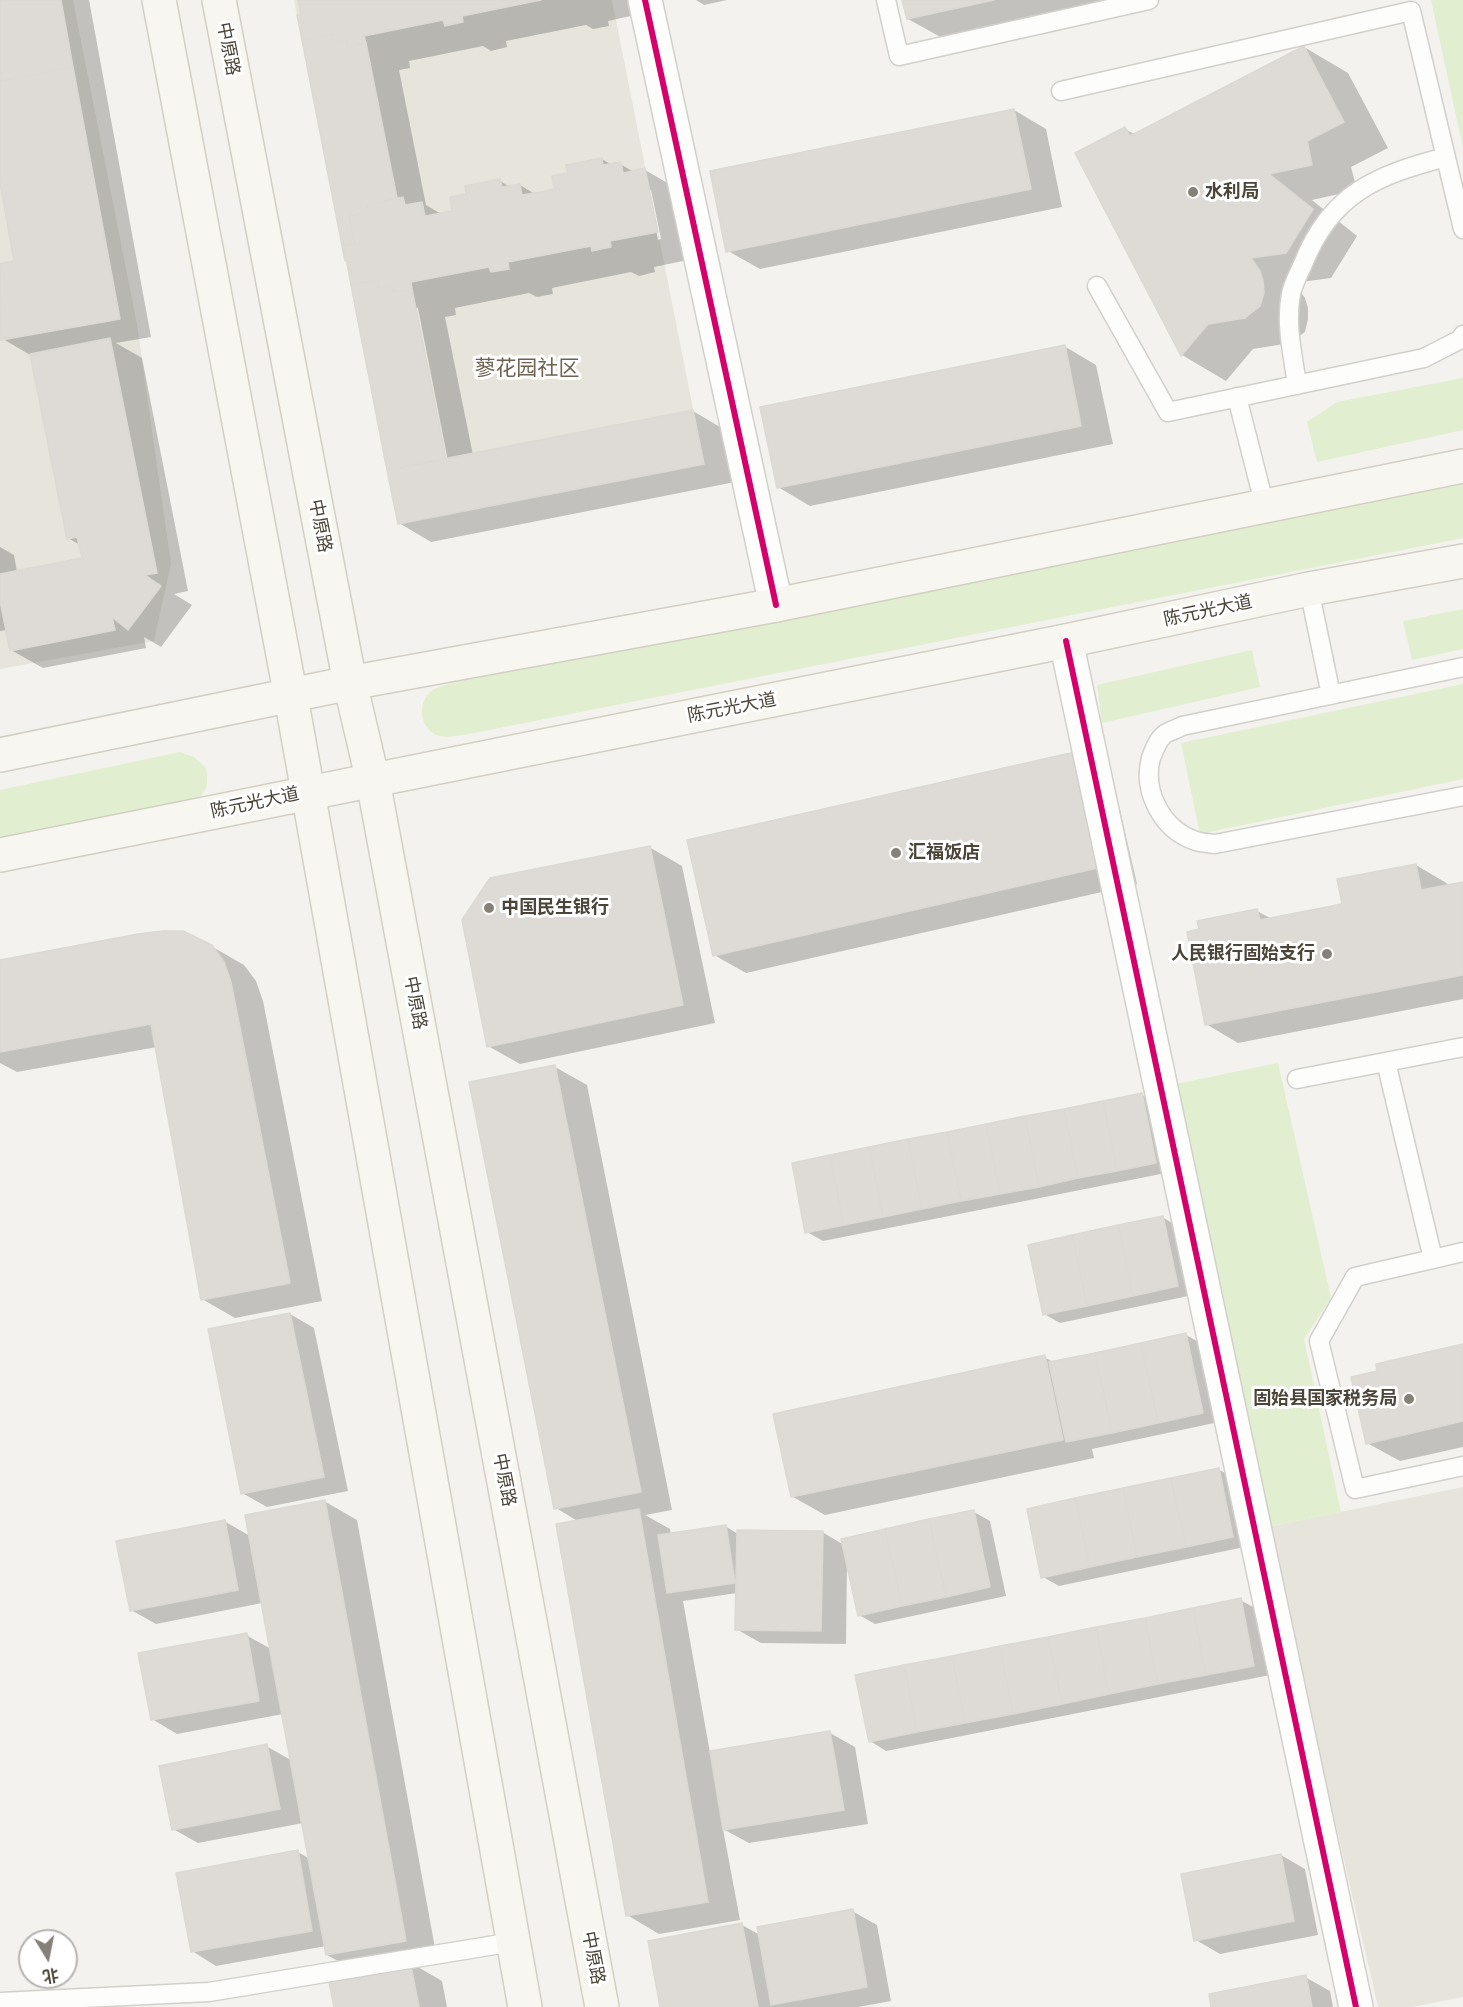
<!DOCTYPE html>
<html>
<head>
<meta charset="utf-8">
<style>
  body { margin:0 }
  #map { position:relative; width:1463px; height:2007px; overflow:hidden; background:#f4f2ee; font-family:Figtree,"Noto Sans SC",sans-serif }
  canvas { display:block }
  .north { position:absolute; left:18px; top:1929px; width:60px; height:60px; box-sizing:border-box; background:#fff; border:2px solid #b7b4b0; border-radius:50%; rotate:170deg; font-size:16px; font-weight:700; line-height:24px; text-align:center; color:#4b4439 }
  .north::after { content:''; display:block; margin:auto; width:21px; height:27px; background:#868178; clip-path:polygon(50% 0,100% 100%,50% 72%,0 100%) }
</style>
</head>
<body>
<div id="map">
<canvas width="1463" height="2007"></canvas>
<div class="north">北</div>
</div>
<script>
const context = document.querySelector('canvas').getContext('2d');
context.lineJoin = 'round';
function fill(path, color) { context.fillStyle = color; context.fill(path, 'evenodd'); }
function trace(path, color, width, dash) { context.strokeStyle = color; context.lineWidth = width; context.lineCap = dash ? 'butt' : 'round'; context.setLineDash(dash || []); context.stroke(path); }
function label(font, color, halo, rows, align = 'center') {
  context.font = font + ' Figtree,"Noto Sans SC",sans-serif'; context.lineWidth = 6; context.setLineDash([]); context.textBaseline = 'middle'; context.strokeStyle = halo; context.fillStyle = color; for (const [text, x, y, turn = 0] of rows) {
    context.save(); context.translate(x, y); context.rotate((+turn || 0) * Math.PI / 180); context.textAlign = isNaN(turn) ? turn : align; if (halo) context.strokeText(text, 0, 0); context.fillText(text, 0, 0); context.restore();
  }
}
fill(new Path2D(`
  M 0,0 L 73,0 L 137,324 L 171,564 L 154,641 L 0,669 Z
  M 294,0 L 612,0 L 704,464 L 398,524 Z
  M 1463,1487 L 1463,1997 L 1412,2007 L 1378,2007 L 1267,1527 Z`), '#e7e4dc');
fill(new Path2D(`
  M 1431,0 L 1463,0 L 1463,148 Z
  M 1463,378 L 1463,430 L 1317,462 L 1307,422 L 1337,402 Z
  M 1463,484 L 1463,538 L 469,734 C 460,735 449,738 440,736 C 419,731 416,701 433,690 C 440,686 448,684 456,682 Z
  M 1463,609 L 1463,649 L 1412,660 L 1403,621 Z
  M 1252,650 L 1260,687 L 1102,723 L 1097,685 Z
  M 1463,684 L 1463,779 L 1200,834 L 1181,743 Z
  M 180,752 L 194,757 L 206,768 C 209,784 207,792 194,802 L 0,844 L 0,790 Z
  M 1278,1063 L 1331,1298 L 1304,1339 L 1341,1512 L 1267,1527 L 1176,1084 Z`), '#e1eecf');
fill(new Path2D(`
  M 0,0 L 89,0 L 151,337 L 116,343 L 142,358 L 188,591 L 174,594 L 192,605 L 161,647 L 144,637 L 146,648 L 43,668 L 11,650 L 7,630 L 0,631 L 0,547 L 14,555 L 17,572 L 83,559 L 80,545 L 68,538 L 32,356 L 3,339 L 0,325 L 0,266 L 16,263 L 0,175 Z
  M 304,0 L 651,0 L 653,11 L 608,21 L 609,26 L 593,29 L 586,25 L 506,41 L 507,47 L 491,51 L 483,46 L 409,61 L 410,68 L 399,70 L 426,205 L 441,214 L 454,212 L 468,196 L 500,181 L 510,187 L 520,185 L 535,194 L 556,190 L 570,174 L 602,159 L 612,165 L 620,164 L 634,172 L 645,170 L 690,196 L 702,257 L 654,267 L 655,272 L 639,276 L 631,272 L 552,288 L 553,294 L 537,297 L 529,293 L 455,308 L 456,315 L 445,317 L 473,455 L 693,411 L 725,430 L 735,482 L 431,542 L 399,523 L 303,16 ZM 648,190 L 651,190 L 661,239 L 658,240 ZM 414,308 L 418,308 L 449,466 L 446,466 Z
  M 696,0 L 727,0 L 704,5 Z
  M 904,0 L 1152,0 L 953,44 L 908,19 Z
  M 1304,47 L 1348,73 L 1388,148 L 1351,167 L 1357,190 L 1312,200 L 1357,236 L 1331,278 L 1294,283 L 1305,298 L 1308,308 L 1308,319 L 1305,332 L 1290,343 L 1253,349 L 1226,381 L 1182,355 L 1125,129 L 1136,135 Z
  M 1014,110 L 1046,129 L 1062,207 L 760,269 L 728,251 Z
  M 1064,346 L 1096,365 L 1113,444 L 810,506 L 778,487 Z
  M 1079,752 L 1111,771 L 1137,884 L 746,973 L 714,955 Z
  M 649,847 L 682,866 L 715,1023 L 520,1064 L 488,1046 Z
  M 1416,865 L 1448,884 L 1448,886 L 1463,884 L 1463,999 L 1238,1043 L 1206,1024 L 1257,911 L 1272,919 L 1344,905 Z
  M 211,946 L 244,965 L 256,981 L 263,1001 L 322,1301 L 235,1318 L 202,1299 L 157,1047 L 17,1072 L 0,1063 L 0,962 Z
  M 555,1067 L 587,1085 L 672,1510 L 645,1515 L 670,1529 L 671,1534 L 725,1526 L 738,1534 L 822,1532 L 844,1545 L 974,1512 L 990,1521 L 1006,1596 L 875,1624 L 859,1615 L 847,1564 L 846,1644 L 761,1643 L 736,1629 L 737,1593 L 683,1601 L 710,1753 L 830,1733 L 855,1747 L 868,1824 L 749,1843 L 723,1829 L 740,1920 L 659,1934 L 627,1915 L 579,1522 L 556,1508 Z
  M 1142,1095 L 1158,1104 L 1171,1172 L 823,1241 L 807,1232 Z
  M 1162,1217 L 1179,1227 L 1193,1295 L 1060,1323 L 1044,1314 Z
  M 290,1314 L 314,1328 L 348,1491 L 267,1507 L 242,1493 Z
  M 1186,1335 L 1202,1344 L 1219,1422 L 1092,1449 L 1094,1458 L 825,1515 L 793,1497 L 1044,1357 L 1055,1363 Z
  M 1463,1345 L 1463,1447 L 1400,1461 L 1367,1443 L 1379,1372 Z
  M 1218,1469 L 1235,1479 L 1249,1546 L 1059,1586 L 1043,1577 Z
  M 324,1501 L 357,1520 L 437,1959 L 411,1963 L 442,1981 L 447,2007 L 336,2007 L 358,1972 L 327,1955 L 326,1946 L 216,1966 L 192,1951 L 298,1852 L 310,1859 L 303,1823 L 198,1843 L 173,1829 L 266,1746 L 291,1760 L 283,1714 L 177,1734 L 152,1719 L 246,1635 L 271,1649 L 262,1603 L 156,1624 L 131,1610 L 224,1521 L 250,1536 Z
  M 1240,1600 L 1257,1609 L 1270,1675 L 886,1751 L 870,1741 Z
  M 1281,1855 L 1305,1869 L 1318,1935 L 1220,1954 L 1196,1940 Z
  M 852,1911 L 877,1925 L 891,2001 L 858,2007 L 662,2007 L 742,1925 L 760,1935 Z
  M 1305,1977 L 1330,1991 L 1333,2007 L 1213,2007 Z`), '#0003');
const building = new Path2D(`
  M 0,0 L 61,0 L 73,67 L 0,81 Z
  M 298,0 L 541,0 L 462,16 L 463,22 L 445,26 L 443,20 L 364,36 L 366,43 L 348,47 L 346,40 L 333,42 L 332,34 L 302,40 L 297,15 L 301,15 Z
  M 902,0 L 994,0 L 907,19 Z
  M 332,34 L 333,42 L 346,40 L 348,47 L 366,43 L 397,198 L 367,205 L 368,212 L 349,216 L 355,244 L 344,246 L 347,260 L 345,261 L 302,40 Z
  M 1304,46 L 1344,122 L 1307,141 L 1312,165 L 1269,174 L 1313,209 L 1286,253 L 1251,258 L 1260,271 L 1263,281 L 1264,293 L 1260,306 L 1245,318 L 1208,324 L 1181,356 L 1075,153 L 1125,127 L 1130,136 Z
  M 73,67 L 120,319 L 1,340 L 0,264 L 14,261 L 0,183 L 0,81 Z
  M 1014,109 L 1031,189 L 726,252 L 710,171 Z
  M 602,158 L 603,165 L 621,162 L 623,173 L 645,168 L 658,232 L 610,241 L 611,247 L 592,251 L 591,246 L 508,262 L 509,269 L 491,272 L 489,267 L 411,282 L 412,289 L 394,292 L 392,286 L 379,288 L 378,280 L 351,285 L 344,246 L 355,244 L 349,216 L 368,212 L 367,205 L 403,197 L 405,205 L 422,202 L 425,216 L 452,211 L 450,197 L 466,194 L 465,186 L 500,179 L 502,187 L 520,184 L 522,195 L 541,192 L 554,189 L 552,176 L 568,173 L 566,165 Z
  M 378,280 L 379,288 L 392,286 L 394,292 L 412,289 L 446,459 L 387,470 L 351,285 Z
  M 110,338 L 157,573 L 145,575 L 161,586 L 128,630 L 112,617 L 115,630 L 10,651 L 0,601 L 0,574 L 82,558 L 77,537 L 67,539 L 30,354 Z
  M 1065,345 L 1081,426 L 777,488 L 760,407 Z
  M 693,410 L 704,464 L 398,524 L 387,470 Z
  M 1079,751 L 1106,866 L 713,956 L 687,840 Z
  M 650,846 L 683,1005 L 487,1047 L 462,920 L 490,878 Z
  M 1416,864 L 1421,890 L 1463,882 L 1463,975 L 1205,1025 L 1187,932 L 1199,929 L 1197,921 L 1257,909 L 1260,920 L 1342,904 L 1337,879 Z
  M 163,931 L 183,931 L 212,945 L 224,962 L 231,982 L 290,1283 L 201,1300 L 151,1024 L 0,1052 L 0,960 L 138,934 Z
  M 555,1065 L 641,1492 L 554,1509 L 469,1082 Z
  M 1142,1093 L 1156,1163 L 1117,1171 L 1103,1101 Z
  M 1103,1101 L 1117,1171 L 1078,1178 L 1064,1109 Z
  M 1064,1109 L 1078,1178 L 1039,1187 L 1025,1116 Z
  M 1025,1116 L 1039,1187 L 1000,1194 L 986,1124 Z
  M 986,1124 L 1000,1194 L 961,1201 L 947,1132 Z
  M 947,1132 L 961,1201 L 922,1209 L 908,1139 Z
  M 908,1139 L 922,1209 L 883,1217 L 869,1147 Z
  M 869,1147 L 883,1217 L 844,1225 L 830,1155 Z
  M 830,1155 L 844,1225 L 805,1233 L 792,1163 Z
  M 1163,1216 L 1178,1286 L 1133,1296 L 1118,1225 Z
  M 1118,1225 L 1133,1296 L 1087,1306 L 1072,1235 Z
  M 1072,1235 L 1087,1306 L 1043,1315 L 1028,1245 Z
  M 290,1313 L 324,1477 L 241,1494 L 208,1329 Z
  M 1186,1333 L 1203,1413 L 1158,1423 L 1141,1343 Z
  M 1141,1343 L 1158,1423 L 1112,1433 L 1095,1353 Z
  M 1463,1344 L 1463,1421 L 1366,1444 L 1351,1377 L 1377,1371 L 1376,1364 Z
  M 1095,1353 L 1112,1433 L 1066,1442 L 1049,1362 Z
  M 1045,1355 L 1063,1440 L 791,1497 L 773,1414 Z
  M 1219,1468 L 1233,1537 L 1186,1547 L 1171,1478 Z
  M 1171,1478 L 1186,1547 L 1137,1557 L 1123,1488 Z
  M 1123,1488 L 1137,1557 L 1090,1567 L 1075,1498 Z
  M 1075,1498 L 1090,1567 L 1041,1578 L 1027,1509 Z
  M 325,1500 L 406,1941 L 326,1955 L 245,1515 Z
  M 639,1509 L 708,1902 L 626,1916 L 556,1524 Z
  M 974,1510 L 990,1587 L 946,1597 L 929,1519 Z
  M 929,1519 L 946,1597 L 902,1606 L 885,1529 Z
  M 225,1520 L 238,1590 L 130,1611 L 116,1541 Z
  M 726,1525 L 735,1583 L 667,1593 L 658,1535 Z
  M 885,1529 L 902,1606 L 858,1616 L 841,1539 Z
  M 737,1530 L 823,1531 L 821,1631 L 735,1630 Z
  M 1241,1598 L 1254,1666 L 1206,1675 L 1193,1608 Z
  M 1193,1608 L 1206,1675 L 1158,1684 L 1145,1618 Z
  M 1145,1618 L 1158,1684 L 1109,1694 L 1096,1627 Z
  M 1096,1627 L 1109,1694 L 1062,1704 L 1048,1637 Z
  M 247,1633 L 259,1701 L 151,1720 L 138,1653 Z
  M 1048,1637 L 1062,1704 L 1013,1714 L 1000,1646 Z
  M 1000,1646 L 1013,1714 L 965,1723 L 952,1656 Z
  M 952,1656 L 965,1723 L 917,1732 L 904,1665 Z
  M 904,1665 L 917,1732 L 869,1742 L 855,1675 Z
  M 830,1731 L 844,1810 L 723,1830 L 710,1751 Z
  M 267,1744 L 280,1809 L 172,1830 L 159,1766 Z
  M 298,1850 L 312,1931 L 191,1952 L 176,1873 Z
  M 1281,1854 L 1294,1921 L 1194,1941 L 1181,1874 Z
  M 853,1909 L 867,1987 L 771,2005 L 757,1927 Z
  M 742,1923 L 758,2007 L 660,2007 L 648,1941 Z
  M 410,1961 L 419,2007 L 334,2007 L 328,1977 Z
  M 1306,1975 L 1312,2007 L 1211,2007 L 1209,1994 Z`);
fill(building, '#dedbd6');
trace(building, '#dcd9d4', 1.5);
const service = new Path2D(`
  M 886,0 L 899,56 L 1149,0
  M 1061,91 L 1411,11 L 1463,229
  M 1097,286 L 1168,412 L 1424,358 L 1459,340 L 1463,335
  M 1297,385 C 1293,355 1285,324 1291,294 C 1293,284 1299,273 1303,264 C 1331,193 1377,175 1446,157
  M 1237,397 L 1265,507
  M 1309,589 L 1331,695
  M 1463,667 L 1182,726 C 1177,729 1170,731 1165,734 C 1158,739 1154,750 1151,758 C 1142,791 1162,830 1196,841 C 1202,843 1209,843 1215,844 L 1463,796
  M 1386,1062 L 1433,1259
  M 1297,1079 L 1463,1047
  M 1463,1252 L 1355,1277 L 1319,1341 L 1355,1489 L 1463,1466
  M 0,2002 L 209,1992 L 513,1942`);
const minor = new Path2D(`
  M 645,0 L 776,605
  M 1066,641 L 1356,2007`);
const secondary = new Path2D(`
  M 159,0 L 291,697 L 525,2007
  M 219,0 L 350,683 L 373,781 L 602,2007
  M 0,755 L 350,683 L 776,605 L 1463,466
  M 0,855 L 1066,641 L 1309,589 L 1463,561`);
trace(service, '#d2d0cb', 21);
trace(minor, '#d2d0cb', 36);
trace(secondary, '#d3cfc5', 36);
trace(service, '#fdfdfc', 18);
trace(minor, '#fdfdfc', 33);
trace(secondary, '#f7f6f1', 33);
trace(new Path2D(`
  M 645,0 L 776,605
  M 1066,641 L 1356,2007`), '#d6006c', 6);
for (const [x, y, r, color] of [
  [1193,192,6,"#868178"],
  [896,853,6,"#868178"],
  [489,908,6,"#868178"],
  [1327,954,6,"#868178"],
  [1409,1399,6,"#868178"]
]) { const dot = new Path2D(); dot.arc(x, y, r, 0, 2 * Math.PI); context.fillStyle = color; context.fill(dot); trace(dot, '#fff', 2); }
label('18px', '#4b4439', '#fff', [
  ["中原路",228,49,79],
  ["中原路",320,526,79],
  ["陈元光大道",1208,611,-12],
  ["陈元光大道",732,708,-11],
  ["陈元光大道",255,803,-12],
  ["中原路",415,1003,79],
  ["中原路",504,1480,79],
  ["中原路",593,1958,79]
]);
label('bold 18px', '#4b4439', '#fff', [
  ["水利局",1205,192],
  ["汇福饭店",908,853],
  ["中国民生银行",501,908],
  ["人民银行固始支行",1315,954,"right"],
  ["固始县国家税务局",1397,1399,"right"]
], 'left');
label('21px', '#6e6250', '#fff', [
  ["蓼花园社区",527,369]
]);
</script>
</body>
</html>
